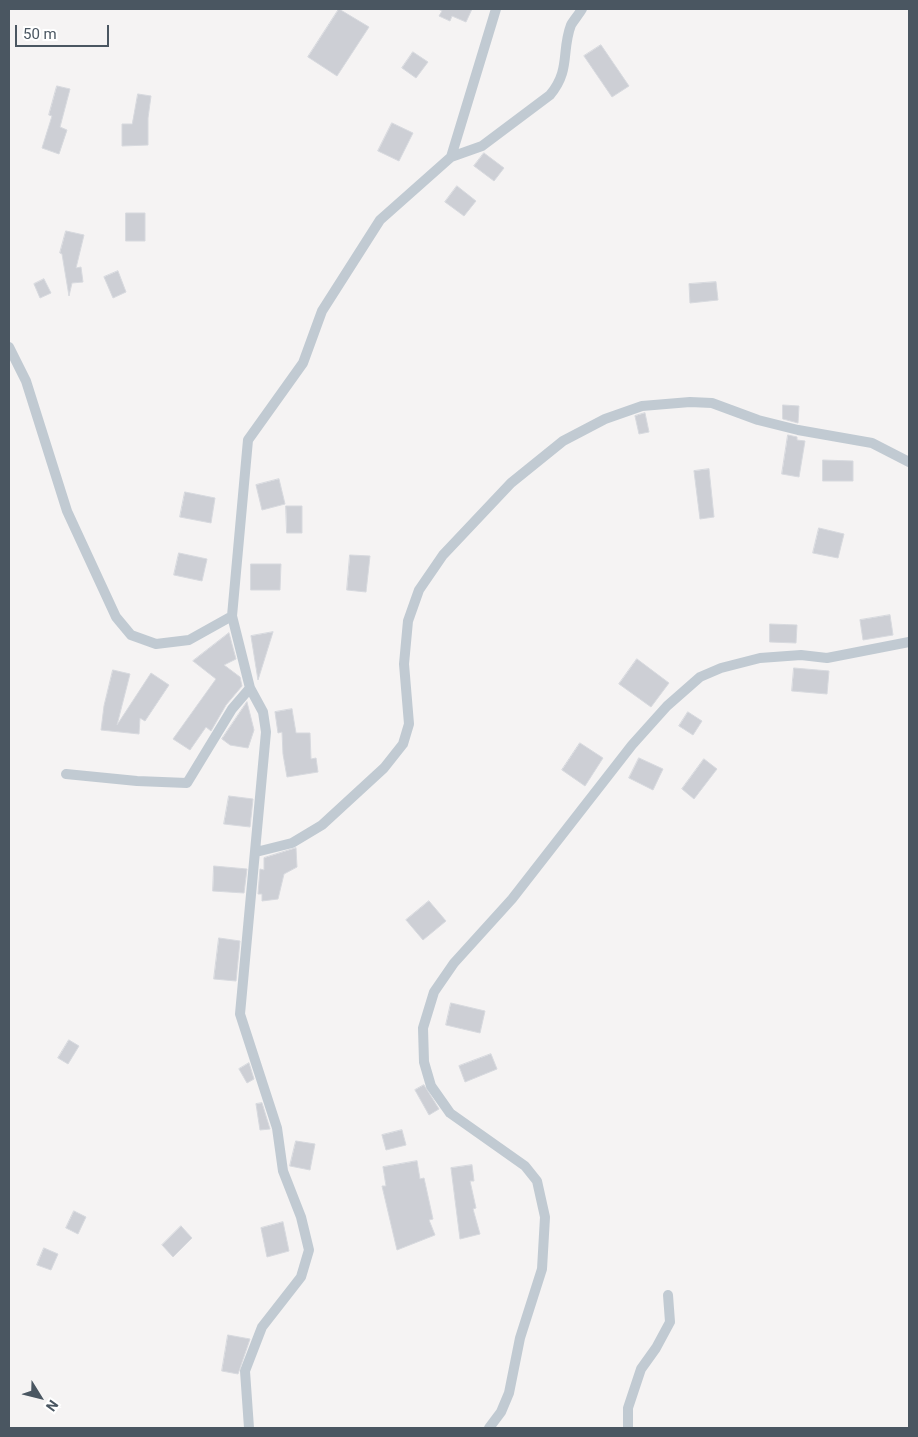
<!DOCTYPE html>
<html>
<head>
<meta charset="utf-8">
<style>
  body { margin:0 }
  #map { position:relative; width:918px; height:1437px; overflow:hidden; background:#f5f3f3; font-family:Roboto,sans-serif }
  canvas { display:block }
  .frame { position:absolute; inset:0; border:10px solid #4a5661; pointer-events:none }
  .north { position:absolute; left:15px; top:1372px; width:50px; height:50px; -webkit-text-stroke:4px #fff; paint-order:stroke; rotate:126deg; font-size:14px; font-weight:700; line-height:20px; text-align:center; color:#4a5661 }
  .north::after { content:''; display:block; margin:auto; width:18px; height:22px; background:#4a5661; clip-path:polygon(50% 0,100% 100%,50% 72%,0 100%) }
  .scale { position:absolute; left:15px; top:25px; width:94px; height:22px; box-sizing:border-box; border:2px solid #4a5661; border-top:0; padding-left:6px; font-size:15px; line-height:18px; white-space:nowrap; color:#4a5661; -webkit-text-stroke:4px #fff; paint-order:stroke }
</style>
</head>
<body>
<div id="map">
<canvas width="918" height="1437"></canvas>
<div class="frame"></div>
<div class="north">N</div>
<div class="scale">50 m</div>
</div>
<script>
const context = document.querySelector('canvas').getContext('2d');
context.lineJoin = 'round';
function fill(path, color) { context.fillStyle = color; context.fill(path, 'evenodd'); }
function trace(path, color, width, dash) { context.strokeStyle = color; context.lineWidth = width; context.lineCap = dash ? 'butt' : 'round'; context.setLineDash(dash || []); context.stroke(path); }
const building = new Path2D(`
  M 339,9 L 369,27 L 337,76 L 308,57 Z
  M 438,9 L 472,9 L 466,22 L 452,16 L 450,21 L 439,16 L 442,11 Z
  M 601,45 L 629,86 L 612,97 L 584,56 Z
  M 413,52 L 428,62 L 416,78 L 402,68 Z
  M 57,86 L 70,89 L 60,127 L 67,130 L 59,154 L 42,148 L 52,116 L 49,115 Z
  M 138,94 L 151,96 L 148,118 L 148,145 L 122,146 L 122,124 L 132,124 Z
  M 392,123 L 413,133 L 399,161 L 378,151 Z
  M 484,153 L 504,168 L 494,181 L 474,166 Z
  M 457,186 L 476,201 L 464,216 L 445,202 Z
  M 126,213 L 145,213 L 145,241 L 126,241 Z
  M 66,231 L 84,235 L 76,268 L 81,267 L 83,282 L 72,283 L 69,296 L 62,254 L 60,253 Z
  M 118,271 L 126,292 L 113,298 L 104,277 Z
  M 44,279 L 51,293 L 40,298 L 34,284 Z
  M 716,282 L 718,300 L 690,303 L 689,284 Z
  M 783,405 L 799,406 L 798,423 L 783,419 Z
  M 645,413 L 649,432 L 639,434 L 635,416 Z
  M 788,435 L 797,437 L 797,440 L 805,441 L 799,477 L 782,474 Z
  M 823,460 L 853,461 L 853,481 L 823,481 Z
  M 709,469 L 714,517 L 700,519 L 694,471 Z
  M 279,479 L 285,504 L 262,510 L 256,485 Z
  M 185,492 L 215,498 L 211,523 L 180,517 Z
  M 286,506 L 302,506 L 302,533 L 287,533 Z
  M 819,528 L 844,534 L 838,558 L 813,553 Z
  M 179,553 L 207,559 L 202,581 L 174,575 Z
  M 350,555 L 370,556 L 366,592 L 347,590 Z
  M 251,564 L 281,564 L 280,590 L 251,590 Z
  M 890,615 L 893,635 L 863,640 L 860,620 Z
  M 770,624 L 797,625 L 796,643 L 770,642 Z
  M 273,632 L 258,680 L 251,636 Z
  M 229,633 L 236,659 L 224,665 L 240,677 L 242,686 L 226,705 L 211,731 L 206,727 L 190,750 L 173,739 L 216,679 L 193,661 Z
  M 637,659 L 669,683 L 651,707 L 619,684 Z
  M 794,668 L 829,671 L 827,694 L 792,691 Z
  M 113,670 L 130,674 L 117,725 L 151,673 L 169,685 L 145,721 L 140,718 L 139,734 L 101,730 L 104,706 Z
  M 247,702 L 254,730 L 248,748 L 230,745 L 222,739 Z
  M 292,709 L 296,733 L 310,733 L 311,759 L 316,758 L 318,772 L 287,777 L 283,754 L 282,732 L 278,733 L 275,712 Z
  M 688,712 L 702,721 L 693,735 L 679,726 Z
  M 580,743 L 603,758 L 585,786 L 562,770 Z
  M 639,758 L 663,769 L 653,790 L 629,778 Z
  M 704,759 L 717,769 L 694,799 L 682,789 Z
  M 229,796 L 253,799 L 250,827 L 224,824 Z
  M 296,848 L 297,867 L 284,874 L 278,899 L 262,901 L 262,894 L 258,894 L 260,869 L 264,870 L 264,858 Z
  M 214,866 L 247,869 L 244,893 L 213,891 Z
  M 429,901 L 446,921 L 423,940 L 406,920 Z
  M 219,938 L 240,941 L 236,981 L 214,979 Z
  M 451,1003 L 485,1011 L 480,1033 L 446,1025 Z
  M 69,1040 L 79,1046 L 68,1064 L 58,1058 Z
  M 491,1054 L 497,1069 L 465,1082 L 459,1066 Z
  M 249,1063 L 254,1079 L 247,1083 L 239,1069 Z
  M 424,1085 L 439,1109 L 429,1115 L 415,1090 Z
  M 262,1103 L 270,1129 L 260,1130 L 256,1104 Z
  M 402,1130 L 406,1145 L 386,1150 L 382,1135 Z
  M 296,1141 L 315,1144 L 310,1170 L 290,1166 Z
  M 417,1161 L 420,1179 L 424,1178 L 433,1219 L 429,1220 L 435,1235 L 397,1250 L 382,1186 L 386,1186 L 383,1167 Z
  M 472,1165 L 474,1181 L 470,1181 L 476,1208 L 473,1209 L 480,1234 L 460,1239 L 451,1168 Z
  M 74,1211 L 86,1217 L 78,1234 L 66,1228 Z
  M 283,1222 L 289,1251 L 267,1257 L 261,1228 Z
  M 181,1226 L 192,1238 L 173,1257 L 162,1245 Z
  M 44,1248 L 58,1254 L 51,1270 L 37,1265 Z
  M 228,1335 L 250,1339 L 238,1374 L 222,1371 Z`);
fill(building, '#cdcfd5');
trace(building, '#d7d9de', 1);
trace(new Path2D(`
  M 451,157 L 496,9
  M 9,347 L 26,381 L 67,511 L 116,617 L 131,635 L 156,644 L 189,640 L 232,616
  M 66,774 L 137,781 L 187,783 L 232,709 L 250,688
  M 256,852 L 292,843 L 322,825 L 384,768 L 403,744 L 409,724 L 404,664 L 408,621 L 419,590 L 443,555 L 511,483 L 563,441 L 605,419 L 642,406 L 690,402 L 712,403 L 758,420 L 798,430 L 872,443 L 909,462
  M 249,1428 L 245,1371 L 262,1327 L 301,1277 L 309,1250 L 301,1217 L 283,1171 L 277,1128 L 240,1014 L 266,732 L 263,712 L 250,688 L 232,616 L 248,440 L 303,363 L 322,311 L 380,220 L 451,157 L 482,146 L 550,95 C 571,70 561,51 571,25 C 574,20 579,14 582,9
  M 489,1428 L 501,1412 L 509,1393 L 520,1338 L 542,1269 L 545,1217 L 537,1181 L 525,1166 L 450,1113 L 431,1086 L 424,1062 L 423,1028 L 434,992 L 454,963 L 512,899 L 632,745 L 667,706 L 700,677 L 721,668 L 760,658 L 801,655 L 827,658 L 909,642
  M 628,1428 L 628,1408 L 641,1369 L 656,1348 L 670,1322 L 668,1295`), '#c1cad2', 10);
</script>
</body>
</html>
